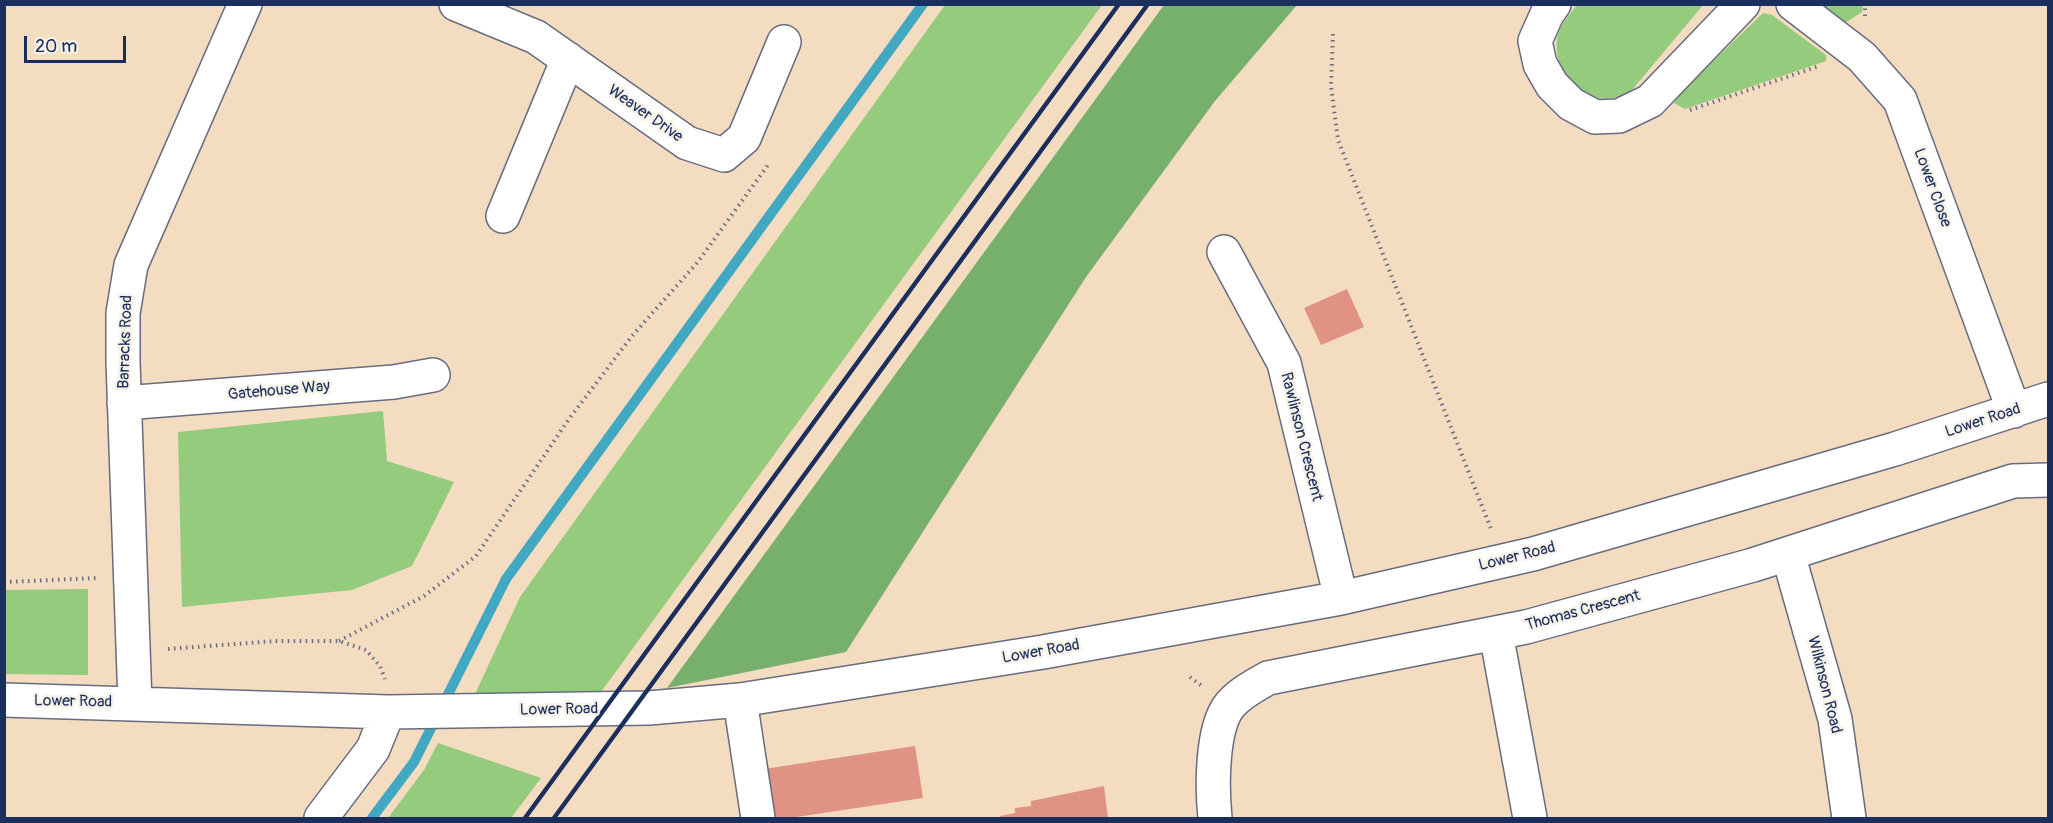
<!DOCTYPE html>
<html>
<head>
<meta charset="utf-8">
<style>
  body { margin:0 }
  #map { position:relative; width:2053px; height:823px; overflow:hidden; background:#f4dcc0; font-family:Pangolin,sans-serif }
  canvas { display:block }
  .frame { position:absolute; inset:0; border:6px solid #1b2f5e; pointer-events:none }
  .scale { position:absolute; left:24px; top:36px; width:102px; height:27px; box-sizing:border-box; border:3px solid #1b2f5e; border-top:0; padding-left:8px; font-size:18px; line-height:21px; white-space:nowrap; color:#1b2f5e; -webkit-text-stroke:4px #f7f3e8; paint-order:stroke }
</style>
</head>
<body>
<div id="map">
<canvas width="2053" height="823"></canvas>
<div class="frame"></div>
<div class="scale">20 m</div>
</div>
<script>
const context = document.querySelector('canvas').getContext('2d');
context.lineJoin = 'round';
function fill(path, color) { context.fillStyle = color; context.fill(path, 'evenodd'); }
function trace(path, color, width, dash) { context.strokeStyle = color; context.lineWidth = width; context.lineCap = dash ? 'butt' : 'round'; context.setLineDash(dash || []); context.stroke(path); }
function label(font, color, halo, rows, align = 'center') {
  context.font = font + ' Pangolin,sans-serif'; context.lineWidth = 5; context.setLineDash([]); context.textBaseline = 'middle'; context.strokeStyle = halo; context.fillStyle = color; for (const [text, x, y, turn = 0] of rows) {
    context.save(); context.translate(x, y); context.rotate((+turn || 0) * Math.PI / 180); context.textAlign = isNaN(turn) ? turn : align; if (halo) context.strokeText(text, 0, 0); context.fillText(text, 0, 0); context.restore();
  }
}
fill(new Path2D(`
  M 945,5 L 1102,5 L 601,692 L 475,694 L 520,597 Z
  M 1577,5 L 1703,5 L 1627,96 C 1612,98 1589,102 1576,92 C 1562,80 1552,49 1559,32 C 1562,23 1571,12 1577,5 Z
  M 1819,5 L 1863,5 L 1862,12 L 1845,23 Z
  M 1763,13 L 1772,15 L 1826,55 L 1826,61 L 1685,109 L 1674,103 L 1681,92 Z
  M 383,411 L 387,461 L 454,482 L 412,566 L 352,590 L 182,607 L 178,432 Z
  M 88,589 L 88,675 L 5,674 L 5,590 Z
  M 438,743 L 541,778 L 511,818 L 388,818 L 424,770 Z`), '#94cb7d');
fill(new Path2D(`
  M 1164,5 L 1297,5 L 1215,101 L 1086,277 L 846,652 L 667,688 Z`), '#77af6c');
trace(new Path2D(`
  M 372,818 L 414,762 L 506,579 L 923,4`), '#41a8c1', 10);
fill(new Path2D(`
  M 1347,289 L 1364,327 L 1321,345 L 1304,308 Z
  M 915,746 L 923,798 L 790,818 L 773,818 L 764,769 Z
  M 1104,786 L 1108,818 L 1000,818 L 1000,816 L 1015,813 L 1015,808 L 1031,806 L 1031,801 Z`), '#e19383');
const minor = new Path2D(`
  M 456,4 L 536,37 L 687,143 L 724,155 L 744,138 L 784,42
  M 1554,4 L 1547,14 L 1535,41 L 1540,64 L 1552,85 L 1571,104 L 1595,117 L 1619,116 L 1650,101 L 1743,4
  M 1793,4 L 1862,57 L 1900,100 L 2014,411
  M 503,216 L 568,59
  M 1224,252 L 1284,363 L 1341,598
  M 124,403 L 394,382 L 433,375
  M 1788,554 L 1835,719 L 1849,818
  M 1496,633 L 1530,818
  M 4,700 L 388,712 L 649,708 L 740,700 L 1043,652 L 1341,598 L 1533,554 L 1895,449 L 2048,399
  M 740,700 L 758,818
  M 135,703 L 123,362 L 123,313 L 131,265 L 245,4
  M 321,818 L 373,749 L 388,712
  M 1215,818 C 1212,789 1211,728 1230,705 C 1240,693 1256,685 1268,678 L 1526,627 L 1753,565 L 2013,481 L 2048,480`);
trace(minor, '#676c80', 36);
trace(new Path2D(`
  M 1865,16 L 1865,4
  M 1333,34 L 1331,86 L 1338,140 L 1491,529
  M 1690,110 L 1819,66
  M 4,582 L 97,578
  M 339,641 L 424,596 L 476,556 L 569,419 L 632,336 L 697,263 L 768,165
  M 168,649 L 275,641 L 339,641 L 366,650 L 380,666 L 385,679
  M 1190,677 L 1202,686`), '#676c80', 4, [1.5, 4.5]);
trace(minor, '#fff', 33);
trace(new Path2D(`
  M 525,818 L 1119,4
  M 554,818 L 1148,4`), '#1b2f5e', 4.5);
label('16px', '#1b2f5e', '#f7f3e8', [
  ["Weaver Drive",645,114,35],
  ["Lower Close",1932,188,70],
  ["Barracks Road",126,342,-88],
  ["Gatehouse Way",279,391,-5],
  ["Lower Road",1983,421,-18],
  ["Rawlinson Crescent",1301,437,76],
  ["Lower Road",1517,557,-14],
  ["Thomas Crescent",1583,611,-15],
  ["Lower Road",1041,652,-10],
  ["Wilkinson Road",1824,685,76],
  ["Lower Road",73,702,1],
  ["Lower Road",559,710,-1]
]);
</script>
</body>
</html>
